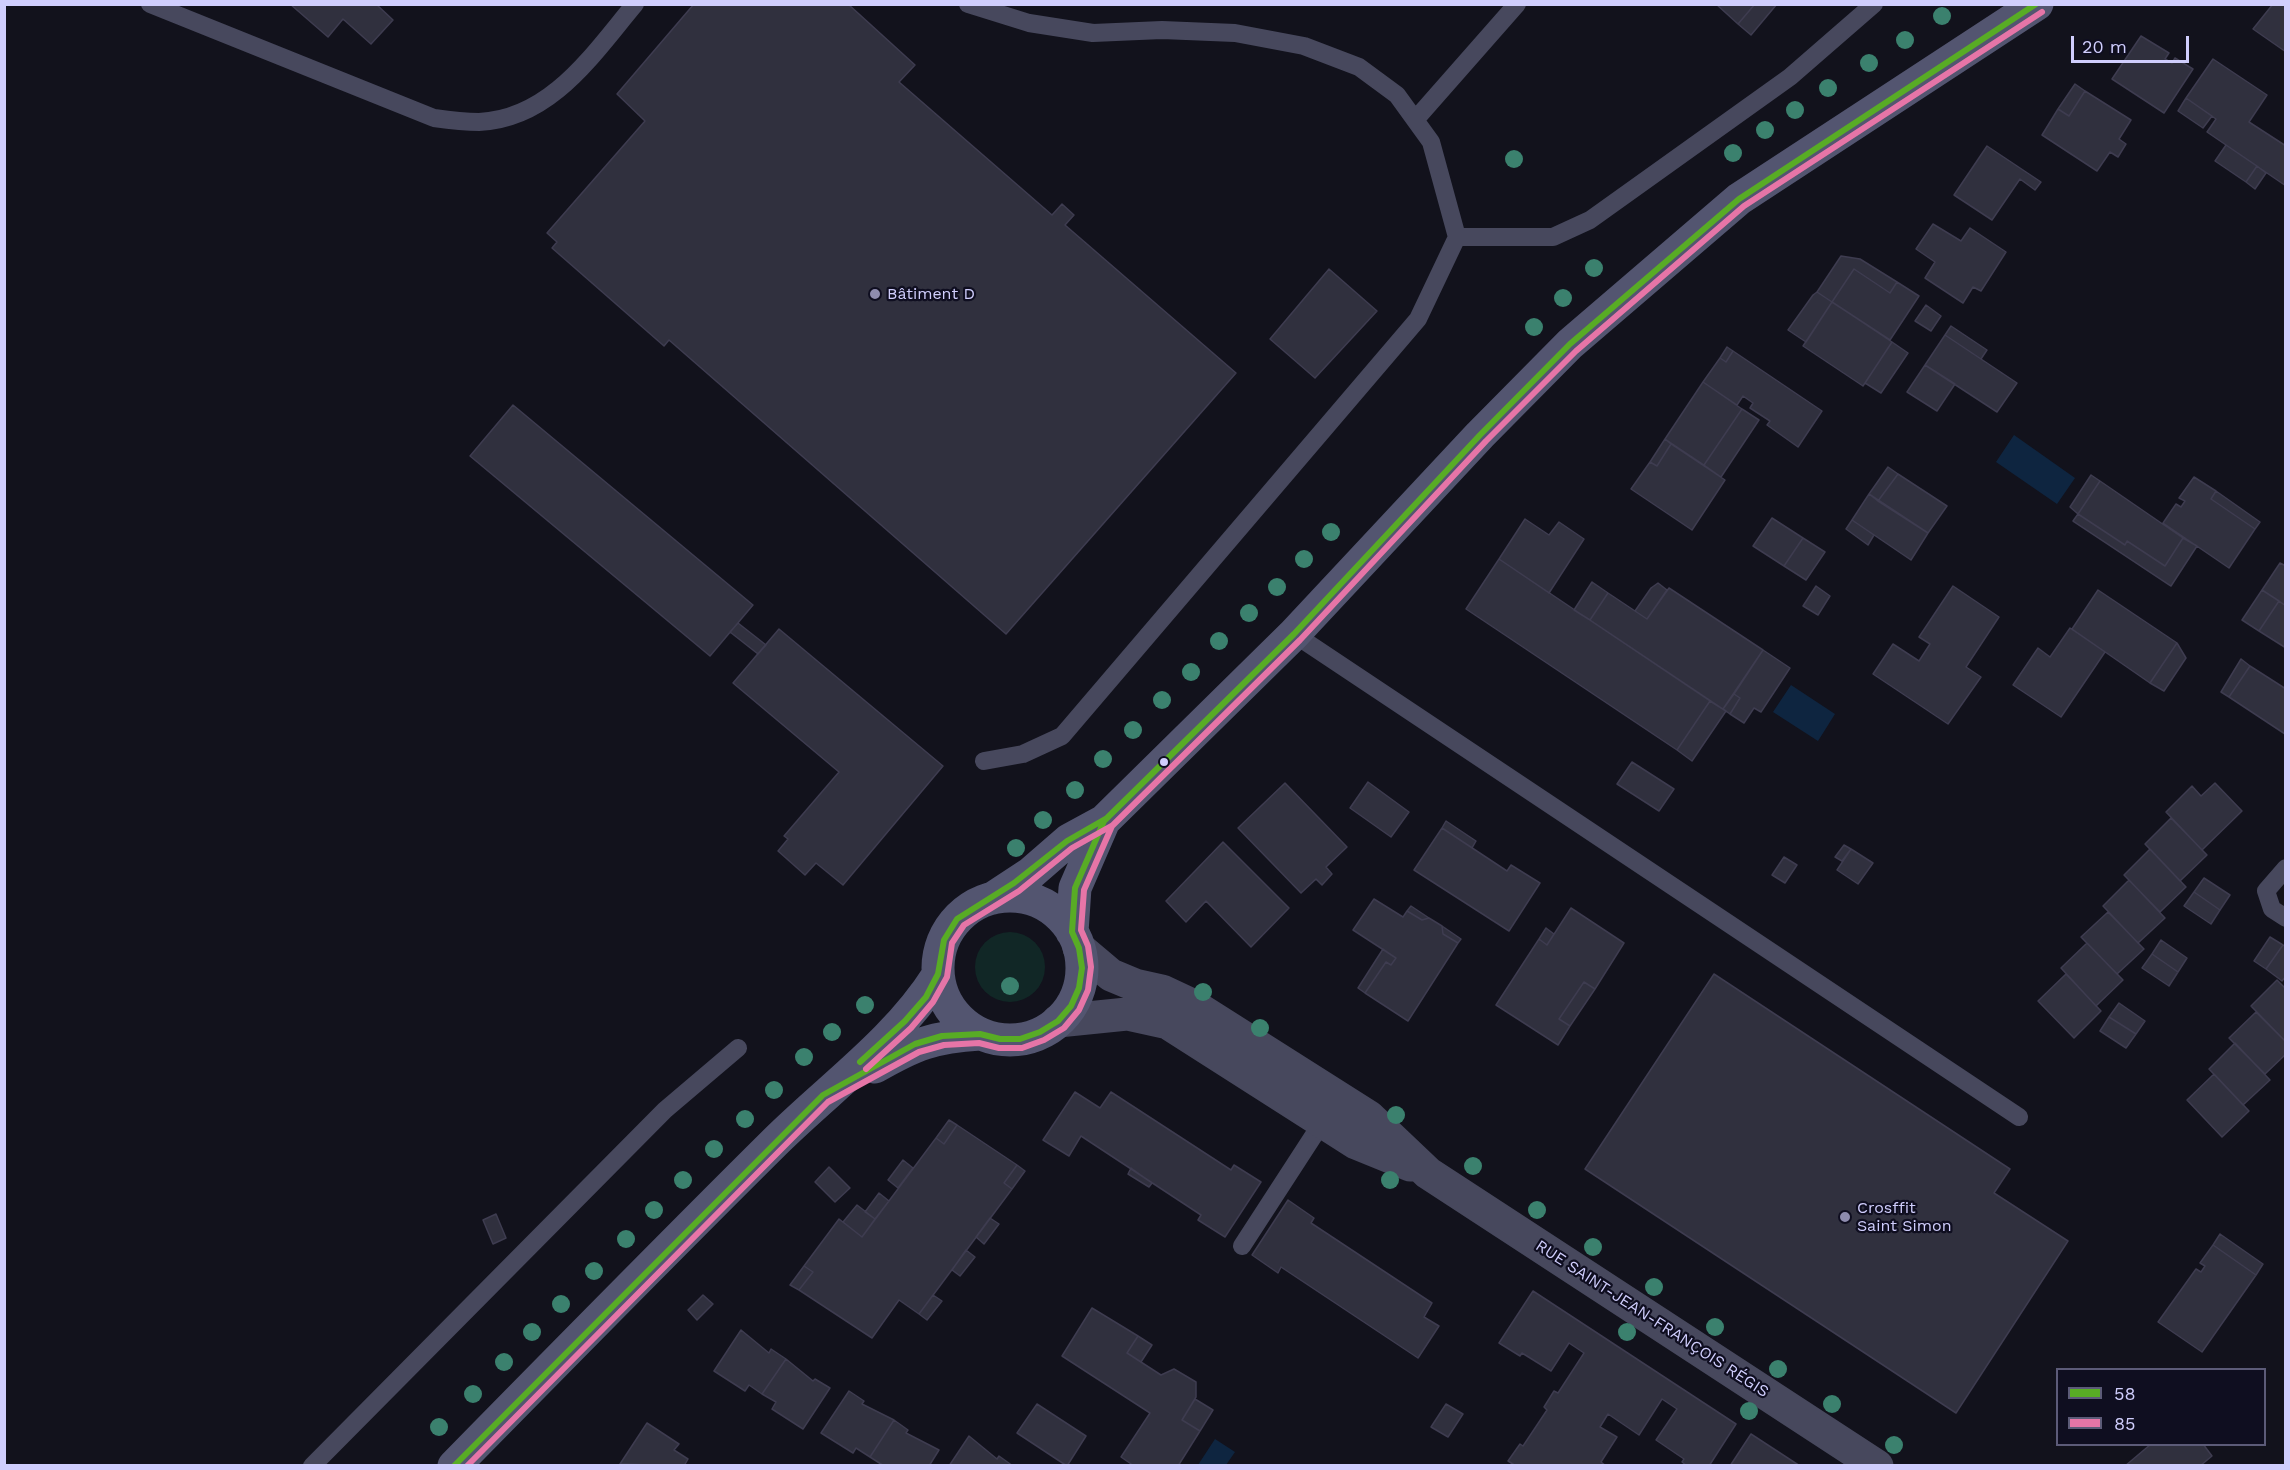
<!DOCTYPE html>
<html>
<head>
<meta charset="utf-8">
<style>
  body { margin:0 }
  #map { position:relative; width:2290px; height:1470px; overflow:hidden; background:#12121c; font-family:"Work Sans",sans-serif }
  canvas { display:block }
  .frame { position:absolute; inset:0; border:6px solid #d0cefd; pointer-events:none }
  .legend { position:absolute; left:2056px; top:1368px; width:210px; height:78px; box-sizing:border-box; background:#0f0e20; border:2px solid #5c5b78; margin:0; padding:8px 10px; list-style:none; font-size:18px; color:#d0cefd }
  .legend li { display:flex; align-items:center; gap:12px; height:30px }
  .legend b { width:30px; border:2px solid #5c5b78 }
  .scale { position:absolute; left:2071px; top:36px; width:118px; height:27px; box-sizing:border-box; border:3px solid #d0cefd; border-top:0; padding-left:8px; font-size:18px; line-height:21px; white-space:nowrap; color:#d0cefd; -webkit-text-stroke:4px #0f0e20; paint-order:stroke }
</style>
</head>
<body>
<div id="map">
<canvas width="2290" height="1470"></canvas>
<div class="frame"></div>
<ul class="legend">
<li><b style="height:8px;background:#58ac25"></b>58</li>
<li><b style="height:8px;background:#e675a7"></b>85</li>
</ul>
<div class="scale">20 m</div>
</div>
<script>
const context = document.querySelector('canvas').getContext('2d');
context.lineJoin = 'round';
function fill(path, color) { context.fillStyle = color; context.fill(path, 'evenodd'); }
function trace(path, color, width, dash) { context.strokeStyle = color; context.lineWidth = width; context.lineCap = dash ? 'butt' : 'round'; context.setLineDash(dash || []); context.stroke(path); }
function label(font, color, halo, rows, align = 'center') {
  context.font = font + ' "Work Sans",sans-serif'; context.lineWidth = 4.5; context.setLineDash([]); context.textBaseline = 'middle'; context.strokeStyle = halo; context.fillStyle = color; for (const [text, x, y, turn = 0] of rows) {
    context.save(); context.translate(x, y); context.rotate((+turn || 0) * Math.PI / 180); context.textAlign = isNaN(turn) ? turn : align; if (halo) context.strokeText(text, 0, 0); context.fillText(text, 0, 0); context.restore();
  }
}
fill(new Path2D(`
  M975 967a35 35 0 1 1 70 0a35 35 0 1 1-70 0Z`), '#112726');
fill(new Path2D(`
  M 2014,435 L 2075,478 L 2057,504 L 1996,462 Z
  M 1791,685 L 1835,714 L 1818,741 L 1773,712 Z
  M 1215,1439 L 1235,1452 L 1226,1465 L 1198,1465 Z`), '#0e2540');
const building = new Path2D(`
  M 290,4 L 376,4 L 393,20 L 371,44 L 343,19 L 328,37 Z
  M 694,4 L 848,4 L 915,65 L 899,82 L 1052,215 L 1062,204 L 1074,215 L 1065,225 L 1236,373 L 1006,634 L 669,340 L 664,346 L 552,248 L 557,242 L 547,233 L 645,121 L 617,94 Z
  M 1716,4 L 1755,4 L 1738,24 Z
  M 1755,4 L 1777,4 L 1751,35 L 1738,24 Z
  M 2273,4 L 2286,4 L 2286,52 L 2253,29 Z
  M 2141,36 L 2169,53 L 2165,59 L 2172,63 L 2175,58 L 2193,69 L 2164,113 L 2112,79 Z
  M 2213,59 L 2267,95 L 2249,122 L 2286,146 L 2286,186 L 2207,132 L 2216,119 L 2186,98 Z
  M 2075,84 L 2085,91 L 2069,116 L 2058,109 Z
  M 2085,91 L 2131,120 L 2119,139 L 2126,144 L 2118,157 L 2110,152 L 2097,171 L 2042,135 L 2058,109 L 2069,116 Z
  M 2186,98 L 2212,116 L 2203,128 L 2178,111 Z
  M 2226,145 L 2257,166 L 2246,182 L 2215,161 Z
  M 1987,146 L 2041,182 L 2035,190 L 2020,179 L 1992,220 L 1954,195 Z
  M 2257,166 L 2266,173 L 2255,189 L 2246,182 Z
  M 1933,224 L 1961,241 L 1970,228 L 2006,252 L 1981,291 L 1973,287 L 1963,303 L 1925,278 L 1935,262 L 1916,249 Z
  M 1841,256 L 1860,259 L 1897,282 L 1890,293 L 1854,269 L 1832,302 L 1817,292 Z
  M 1329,269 L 1377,311 L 1315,378 L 1270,339 Z
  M 1854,269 L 1890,293 L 1897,282 L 1919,296 L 1890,340 L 1832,302 Z
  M 1817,292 L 1832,302 L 1806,342 L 1788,330 L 1813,295 Z
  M 1832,302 L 1892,342 L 1863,386 L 1803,346 Z
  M 1926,305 L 1941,316 L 1931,331 L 1915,321 Z
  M 1951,326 L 1987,350 L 1981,359 L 1945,335 Z
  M 1945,335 L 2017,383 L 1997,412 L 1925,365 Z
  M 1892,342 L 1908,353 L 1881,393 L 1865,383 Z
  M 1727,347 L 1733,351 L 1726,362 L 1720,358 Z
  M 1733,351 L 1822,411 L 1798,447 L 1767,425 L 1770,421 L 1750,408 L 1753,403 L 1743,396 L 1737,405 L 1703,382 L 1720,358 L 1726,362 Z
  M 1925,365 L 1955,384 L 1937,411 L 1907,392 Z
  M 1703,382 L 1742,409 L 1704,465 L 1665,439 Z
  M 513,405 L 753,605 L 710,656 L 470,456 Z
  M 1742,409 L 1759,420 L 1721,477 L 1704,465 Z
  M 1665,439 L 1671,444 L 1657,466 L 1650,462 Z
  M 1671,444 L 1725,480 L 1692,530 L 1631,489 L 1650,462 L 1657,466 Z
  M 1888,467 L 1898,474 L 1878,501 L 1869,494 Z
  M 1898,474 L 1947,506 L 1928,533 L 1878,501 Z
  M 2091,475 L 2100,481 L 2078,514 L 2070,507 Z
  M 2194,477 L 2216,491 L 2211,499 L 2255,529 L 2229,568 L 2163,523 L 2176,504 L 2181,507 L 2185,501 L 2179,498 Z
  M 2100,481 L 2183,538 L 2165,566 L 2127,541 L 2125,545 L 2078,514 Z
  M 2216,491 L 2260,522 L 2255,529 L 2211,499 Z
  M 1869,494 L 1928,533 L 1911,560 L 1852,520 Z
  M 2078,514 L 2125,545 L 2127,541 L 2165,566 L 2183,538 L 2197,546 L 2171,586 L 2073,521 Z
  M 1772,518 L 1803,538 L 1784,566 L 1753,546 Z
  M 1525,519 L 1549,535 L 1559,522 L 1584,539 L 1549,593 L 1499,559 Z
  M 1852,520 L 1874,535 L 1868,545 L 1846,529 Z
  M 1803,538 L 1825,552 L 1806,580 L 1784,566 Z
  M 1499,559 L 1710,701 L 1677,750 L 1466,609 Z
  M 2280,563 L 2286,566 L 2286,606 L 2262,590 Z
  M 1592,582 L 1608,593 L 1590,620 L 1574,610 Z
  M 1658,583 L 1667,590 L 1647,619 L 1635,611 L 1651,588 Z
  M 1816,586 L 1830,596 L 1818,615 L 1803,606 Z
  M 1953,586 L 1999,617 L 1966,667 L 1981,677 L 1948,724 L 1873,674 L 1893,644 L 1919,661 L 1930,644 L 1919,637 Z
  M 1669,588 L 1763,650 L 1723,709 L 1590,620 L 1608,593 L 1647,619 Z
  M 2098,590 L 2177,643 L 2150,683 L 2072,629 Z
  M 2262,590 L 2279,601 L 2259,631 L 2242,620 Z
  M 2279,601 L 2286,606 L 2286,648 L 2259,631 Z
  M 738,623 L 766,645 L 758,654 L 730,632 Z
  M 2070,628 L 2105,652 L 2061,717 L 2013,685 L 2038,648 L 2050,657 Z
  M 779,629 L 943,766 L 843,885 L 816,863 L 805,875 L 778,851 L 788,839 L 784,836 L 839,772 L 733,683 Z
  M 2177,643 L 2186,658 L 2164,691 L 2150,683 Z
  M 1763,650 L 1790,668 L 1761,712 L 1754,708 L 1744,723 L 1730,714 L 1740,698 L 1734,694 Z
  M 2241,659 L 2250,666 L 2229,697 L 2221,692 Z
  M 2250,666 L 2286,689 L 2285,734 L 2229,697 Z
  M 1734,694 L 1740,698 L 1730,714 L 1723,709 Z
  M 1710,701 L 1726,711 L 1692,761 L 1677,750 Z
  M 1632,762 L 1674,789 L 1659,811 L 1617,784 Z
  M 1368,782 L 1409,812 L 1391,837 L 1350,808 Z
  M 1285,783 L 1347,847 L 1326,867 L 1332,874 L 1322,885 L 1316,879 L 1301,893 L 1238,828 Z
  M 2215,783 L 2242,811 L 2202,850 L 2166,812 L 2192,786 L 2201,796 Z
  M 2171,818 L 2207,855 L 2180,881 L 2145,844 Z
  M 1446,821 L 1476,841 L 1472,848 L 1442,828 Z
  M 1442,828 L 1507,871 L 1511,865 L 1540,883 L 1509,931 L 1414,870 Z
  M 1223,842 L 1289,908 L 1251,947 L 1206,901 L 1186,922 L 1166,901 Z
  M 1844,845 L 1851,849 L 1842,861 L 1835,857 Z
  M 1851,849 L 1873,863 L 1858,884 L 1837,870 Z
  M 2150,849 L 2186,887 L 2160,912 L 2124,875 Z
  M 1784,857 L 1797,865 L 1785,883 L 1772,875 Z
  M 2204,878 L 2230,895 L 2220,910 L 2194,892 Z
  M 2129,880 L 2165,918 L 2138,943 L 2103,906 Z
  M 2194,892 L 2220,910 L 2211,924 L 2184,906 Z
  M 1374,899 L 1403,917 L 1407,911 L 1422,920 L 1429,918 L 1442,926 L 1443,934 L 1458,943 L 1408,1021 L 1365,993 L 1386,962 L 1391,965 L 1396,958 L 1353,930 Z
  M 1411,906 L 1429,918 L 1422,920 L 1407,911 Z
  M 1571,908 L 1624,943 L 1595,989 L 1584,982 L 1559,1019 L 1570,1026 L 1558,1045 L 1496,1005 L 1539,939 L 1547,945 Z
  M 2108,912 L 2144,949 L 2117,974 L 2081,937 Z
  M 1442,926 L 1461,939 L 1458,943 L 1443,934 Z
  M 1546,928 L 1554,934 L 1547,945 L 1539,939 Z
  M 2270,937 L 2283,945 L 2266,969 L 2254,961 Z
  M 2161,940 L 2187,958 L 2178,972 L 2152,954 Z
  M 2087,943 L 2123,980 L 2096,1006 L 2061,968 Z
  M 2283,945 L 2286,947 L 2286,976 L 2282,981 L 2266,969 Z
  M 1383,949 L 1396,958 L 1391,965 L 1386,962 L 1365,993 L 1358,988 Z
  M 2152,954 L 2178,972 L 2169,986 L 2142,968 Z
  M 1714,974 L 2010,1169 L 1994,1193 L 2068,1241 L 1956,1413 L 1585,1169 Z
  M 2066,974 L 2101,1011 L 2074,1038 L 2038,1001 Z
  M 2277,980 L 2286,989 L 2286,1042 L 2251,1006 Z
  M 1584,982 L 1595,989 L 1570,1026 L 1559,1019 Z
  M 2119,1003 L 2145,1021 L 2136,1034 L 2109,1017 Z
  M 2256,1012 L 2286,1042 L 2286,1054 L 2265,1074 L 2229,1038 Z
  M 2109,1017 L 2136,1034 L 2126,1048 L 2100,1031 Z
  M 2235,1043 L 2270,1080 L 2243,1105 L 2209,1069 Z
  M 2214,1074 L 2249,1111 L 2222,1137 L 2187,1100 Z
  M 1075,1092 L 1100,1108 L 1111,1092 L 1231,1170 L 1234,1165 L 1261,1182 L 1225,1237 L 1198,1220 L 1201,1215 L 1081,1136 L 1069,1156 L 1043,1140 Z
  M 949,1120 L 957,1125 L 944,1144 L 936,1138 Z
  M 957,1125 L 1017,1165 L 1004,1183 L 1012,1189 L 919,1314 L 899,1300 L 872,1338 L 799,1290 L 813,1272 L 804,1266 L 839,1219 L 862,1237 L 936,1138 L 944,1144 Z
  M 903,1160 L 913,1168 L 898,1188 L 888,1180 Z
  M 1017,1165 L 1025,1171 L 1012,1189 L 1004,1183 Z
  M 829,1167 L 850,1188 L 835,1202 L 815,1182 Z
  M 1131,1168 L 1152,1183 L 1149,1187 L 1128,1174 Z
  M 879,1193 L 889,1201 L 875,1219 L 865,1212 Z
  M 1288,1200 L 1314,1218 L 1311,1223 L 1432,1303 L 1424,1317 L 1439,1326 L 1418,1358 L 1281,1267 L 1278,1273 L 1252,1255 Z
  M 857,1205 L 875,1219 L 862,1237 L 843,1222 Z
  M 496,1214 L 506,1238 L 493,1244 L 483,1220 Z
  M 990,1218 L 999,1224 L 984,1244 L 976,1237 Z
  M 2220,1234 L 2263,1264 L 2256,1275 L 2213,1245 Z
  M 2213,1245 L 2256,1275 L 2202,1352 L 2158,1322 L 2196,1269 L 2201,1272 L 2205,1266 L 2200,1263 Z
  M 966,1250 L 975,1257 L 960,1276 L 952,1270 Z
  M 804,1266 L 813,1272 L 799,1290 L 790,1285 Z
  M 1533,1291 L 1736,1424 L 1709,1466 L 1687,1466 L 1682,1462 L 1684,1459 L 1656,1440 L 1677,1409 L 1662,1399 L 1639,1435 L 1608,1414 L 1600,1427 L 1617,1437 L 1601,1462 L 1606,1466 L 1516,1466 L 1508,1461 L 1520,1444 L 1523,1446 L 1547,1410 L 1544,1407 L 1554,1391 L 1558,1393 L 1584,1353 L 1569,1343 L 1551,1371 L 1522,1353 L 1520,1356 L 1499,1343 Z
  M 703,1295 L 713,1304 L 697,1320 L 688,1310 Z
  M 933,1295 L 942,1301 L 927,1320 L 919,1314 Z
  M 1092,1308 L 1138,1336 L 1127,1353 L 1161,1375 L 1174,1369 L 1196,1382 L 1196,1397 L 1182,1420 L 1200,1431 L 1178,1466 L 1134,1466 L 1121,1457 L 1150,1413 L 1062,1356 Z
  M 741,1330 L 769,1353 L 771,1349 L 786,1359 L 762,1394 L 749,1385 L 745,1391 L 714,1371 Z
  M 1138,1336 L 1152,1345 L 1141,1362 L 1127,1353 Z
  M 786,1359 L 813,1381 L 815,1379 L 830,1388 L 803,1429 L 772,1409 L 776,1402 L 762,1394 Z
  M 849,1391 L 864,1401 L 862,1404 L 894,1420 L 870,1457 L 856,1448 L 853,1453 L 821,1433 Z
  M 1195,1399 L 1213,1410 L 1200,1431 L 1182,1420 Z
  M 1037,1404 L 1086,1436 L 1067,1466 L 1017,1433 Z
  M 1446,1404 L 1463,1414 L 1448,1437 L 1431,1427 Z
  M 894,1420 L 908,1430 L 906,1433 L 939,1450 L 929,1466 L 884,1466 L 870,1457 Z
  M 647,1423 L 679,1444 L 674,1450 L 688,1459 L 684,1466 L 620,1464 Z
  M 1751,1434 L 1800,1466 L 1730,1466 Z
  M 969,1436 L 997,1459 L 999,1456 L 1013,1466 L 949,1466 Z
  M 2151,1444 L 2203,1444 L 2212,1456 L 2200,1466 L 2125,1466 Z`);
fill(building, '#30303e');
trace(building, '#3e3c50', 1.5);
trace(new Path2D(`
  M 150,4 L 434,118 C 448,120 464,122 479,122 C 551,119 593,54 635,4
  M 968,4 L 1029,23 L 1093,33 L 1162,30 L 1235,33 L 1304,46 L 1359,67 L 1397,95 L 1431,142 L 1457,237 L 1553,237 L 1590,220 L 1790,77 L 1874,4
  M 1415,120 L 1517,4
  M 1294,634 L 2019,1117
  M 984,761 L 1023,754 L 1062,736 L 1418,319 L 1457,237
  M 2286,868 L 2266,891 L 2272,909 L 2286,918
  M 1242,1246 L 1327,1115
  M 312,1466 L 665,1110 L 738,1048`), '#47485d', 18);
trace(new Path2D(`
  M 1079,948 L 1111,975 L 1135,985 L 1162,991 L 1194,1006 L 1369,1117 L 1428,1173 L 1877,1466
  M 1058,1021 L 1127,1014 L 1168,1023 L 1356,1143 L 1410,1165`), '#47485d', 33);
trace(new Path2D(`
  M938 968a72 72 0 1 1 144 0a72 72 0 1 1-144 0Z
  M 993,898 L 1031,873 L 1069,840 L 1104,821 L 1294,634 L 1480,435 L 1570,344 L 1739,199 L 2037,4
  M 1072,932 L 1075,888 L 1104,821
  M 875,1067 C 915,1044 933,1037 980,1034
  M 454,1466 C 561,1357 668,1248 777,1140 C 832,1086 897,1040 938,975`), '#535570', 33);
trace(new Path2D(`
  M 860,1062 L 905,1021 L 926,997 L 938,974 L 944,940 L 957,919 L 1014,883 L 1067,841 L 1107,818
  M 454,1466 L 823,1095 L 915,1044 L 942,1036 L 980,1034 L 1000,1039 L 1020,1039 L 1040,1032 L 1058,1021 L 1071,1006 L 1079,988 L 1082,968 L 1079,948 L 1072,932 L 1075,888 L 1104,821 L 1294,634 L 1480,435 L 1570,344 L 1739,199 L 2036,4`), '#58ac25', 6);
trace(new Path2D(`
  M 866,1069 L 911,1028 L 933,1002 L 947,977 L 952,943 L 964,925 L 1019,891 L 1072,848 L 1113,825
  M 467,1466 L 828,1102 L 919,1052 L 944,1045 L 979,1043 L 999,1048 L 1022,1048 L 1044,1040 L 1064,1028 L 1079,1010 L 1088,990 L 1091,967 L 1088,946 L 1081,930 L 1084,890 L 1112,826 L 1300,640 L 1486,441 L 1576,351 L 1744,206 L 2042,12`), '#e675a7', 6);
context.fillStyle = '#3b816e';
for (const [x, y] of [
  [1942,16],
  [1905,40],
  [1869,63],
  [1828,88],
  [1795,110],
  [1765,130],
  [1733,153],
  [1514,159],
  [1594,268],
  [1563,298],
  [1534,327],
  [1331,532],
  [1304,559],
  [1277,587],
  [1249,613],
  [1219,641],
  [1191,672],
  [1162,700],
  [1133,730],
  [1103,759],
  [1075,790],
  [1043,820],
  [1016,848],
  [1010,986],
  [1203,992],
  [865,1005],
  [1260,1028],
  [832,1032],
  [804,1057],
  [774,1090],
  [1396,1115],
  [745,1119],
  [714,1149],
  [1473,1166],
  [683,1180],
  [1390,1180],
  [654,1210],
  [1537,1210],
  [626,1239],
  [1593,1247],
  [594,1271],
  [1654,1287],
  [561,1304],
  [1715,1327],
  [532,1332],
  [1627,1332],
  [504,1362],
  [1778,1369],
  [473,1394],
  [1832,1404],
  [1749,1411],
  [439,1427],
  [1894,1445]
]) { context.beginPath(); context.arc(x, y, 9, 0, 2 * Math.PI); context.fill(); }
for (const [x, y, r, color] of [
  [875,294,6,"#8e8cae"],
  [1164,762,5,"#d0cefd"],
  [1845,1217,6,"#8e8cae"]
]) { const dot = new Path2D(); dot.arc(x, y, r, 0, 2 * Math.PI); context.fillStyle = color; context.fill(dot); trace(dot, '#0f0e20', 2); }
label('16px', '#d0cefd', '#0f0e20', [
  ["Bâtiment D",887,294],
  ["Crosffit",1857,1208],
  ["Saint Simon",1857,1226]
], 'left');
label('16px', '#d0cefd', '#0f0e20', [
  ["RUE SAINT-JEAN-FRANÇOIS RÉGIS",1652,1319,33]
]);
</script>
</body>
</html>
